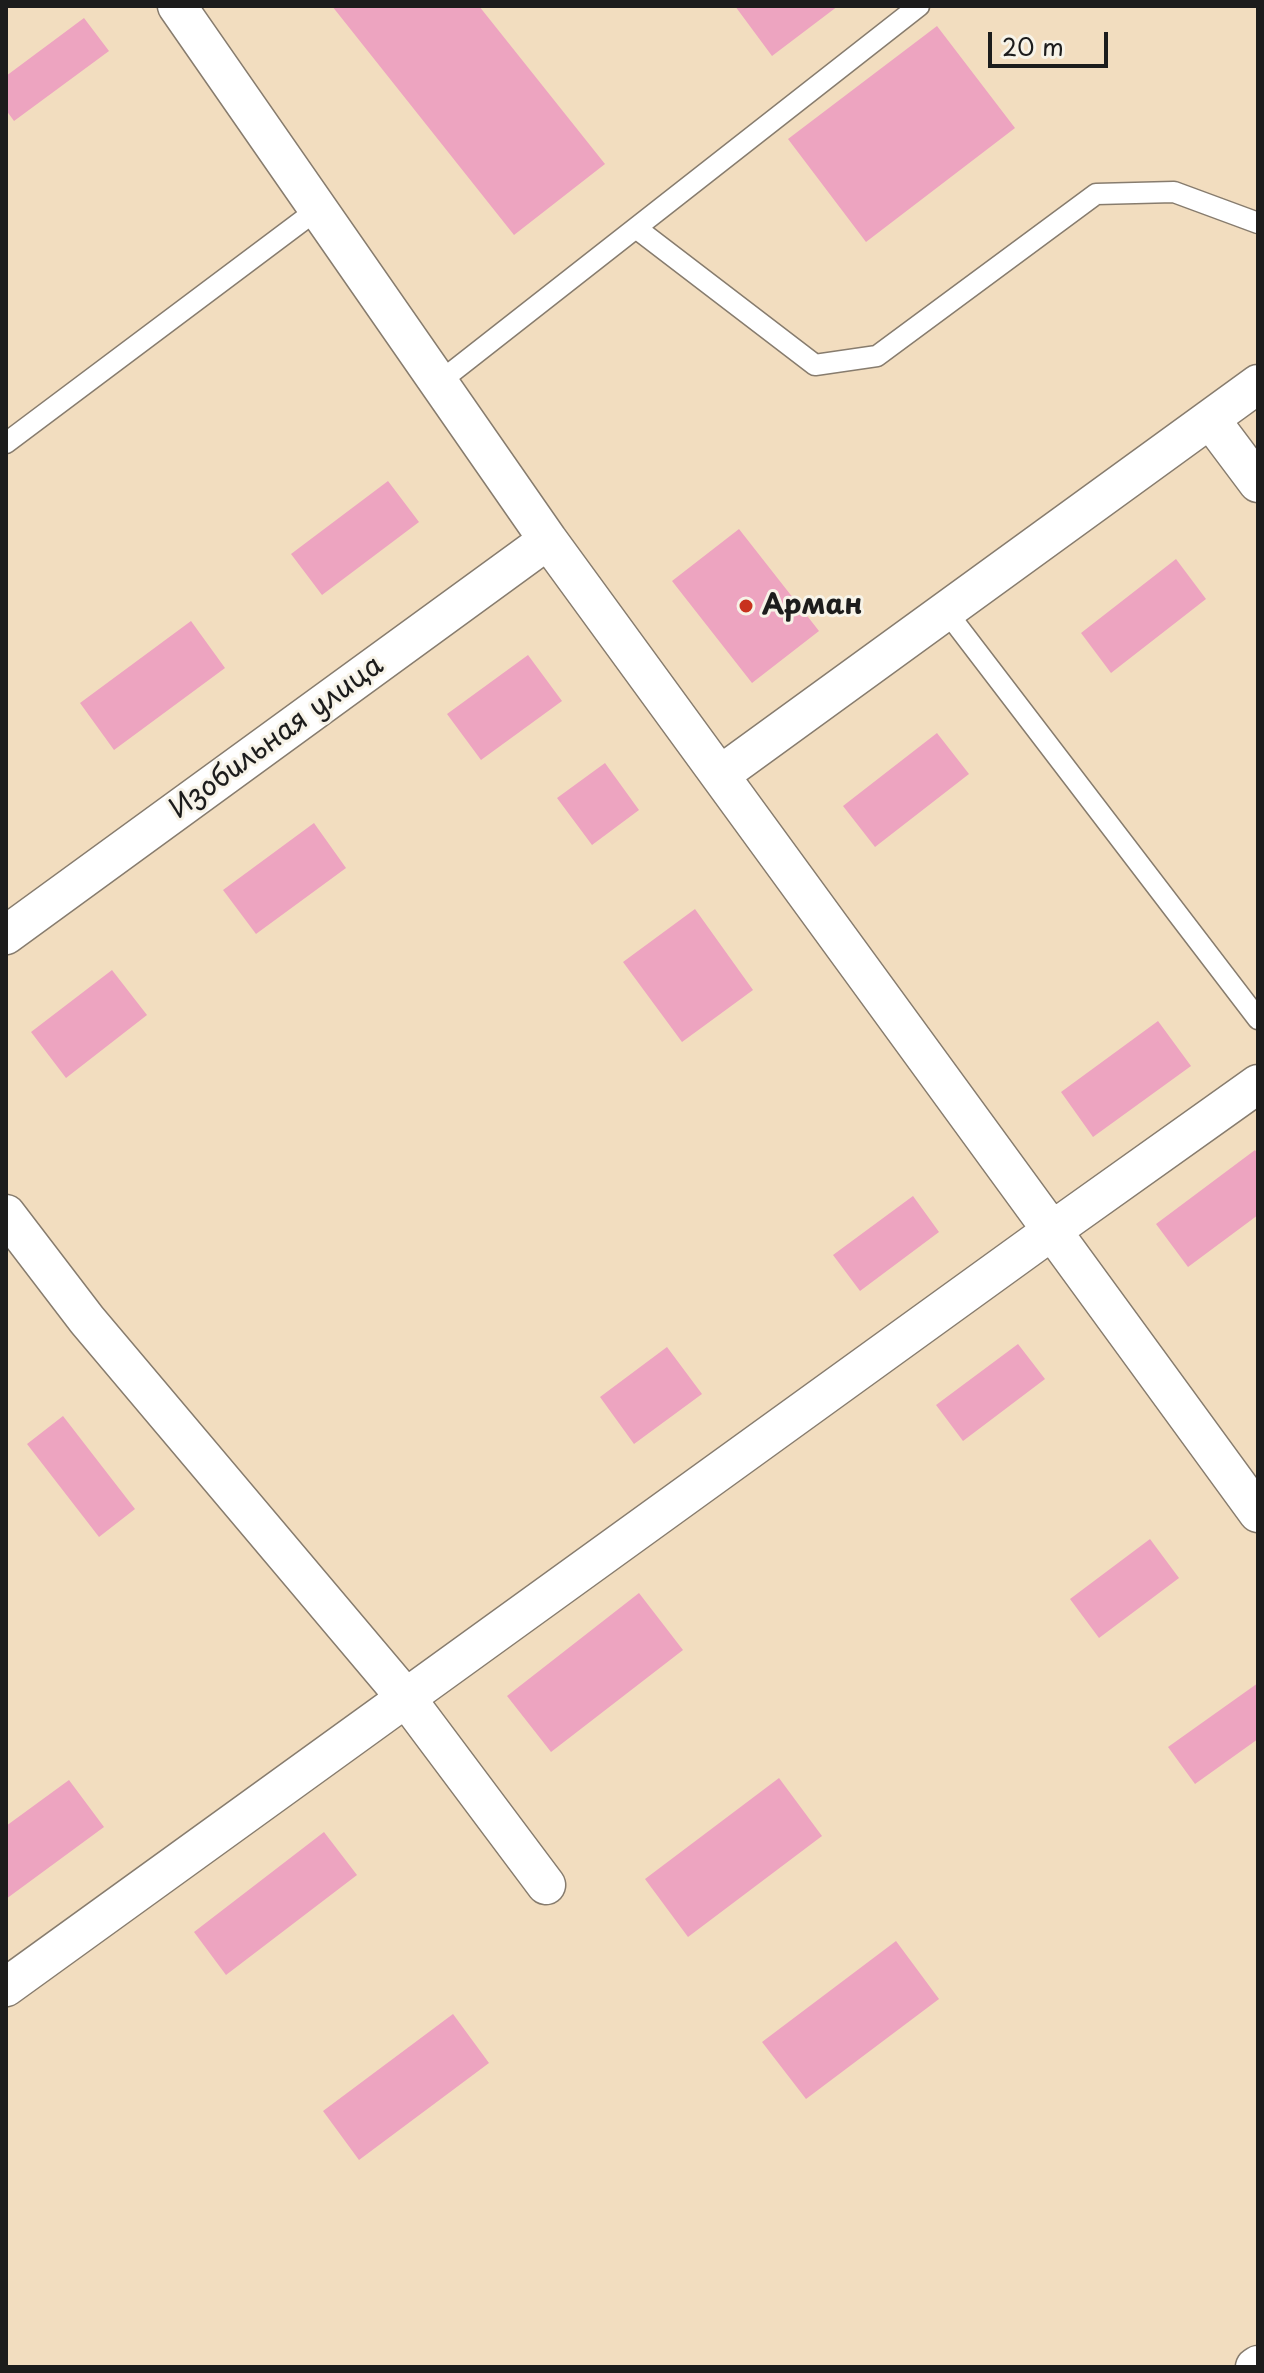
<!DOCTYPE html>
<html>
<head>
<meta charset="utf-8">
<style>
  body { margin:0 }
  #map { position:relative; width:1264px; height:2373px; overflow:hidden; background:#f2ddbf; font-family:"Playpen Sans",sans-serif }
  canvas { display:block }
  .frame { position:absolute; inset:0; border:8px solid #1c1c1c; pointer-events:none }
  .scale { position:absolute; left:988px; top:32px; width:120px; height:36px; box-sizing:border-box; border:4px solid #1c1c1c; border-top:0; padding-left:10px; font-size:24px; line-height:28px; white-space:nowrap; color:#1c1c1c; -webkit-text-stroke:6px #f7f3e8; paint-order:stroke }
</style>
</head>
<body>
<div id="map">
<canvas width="1264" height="2373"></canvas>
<div class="frame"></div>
<div class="scale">20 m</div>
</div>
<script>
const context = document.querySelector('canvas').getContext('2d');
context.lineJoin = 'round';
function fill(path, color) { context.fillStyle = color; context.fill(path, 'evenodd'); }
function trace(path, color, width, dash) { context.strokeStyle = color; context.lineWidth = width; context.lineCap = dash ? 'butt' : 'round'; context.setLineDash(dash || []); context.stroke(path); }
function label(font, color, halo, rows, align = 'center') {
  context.font = font + ' "Playpen Sans",sans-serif'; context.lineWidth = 6; context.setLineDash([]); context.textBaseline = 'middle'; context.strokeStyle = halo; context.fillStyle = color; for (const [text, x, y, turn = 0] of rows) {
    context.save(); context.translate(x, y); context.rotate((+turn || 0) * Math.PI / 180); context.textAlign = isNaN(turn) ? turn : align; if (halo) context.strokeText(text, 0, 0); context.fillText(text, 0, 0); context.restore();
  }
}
fill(new Path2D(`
  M 332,6 L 479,6 L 605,164 L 514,235 Z
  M 735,6 L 838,6 L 772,56 Z
  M 84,18 L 109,51 L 14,121 L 6,110 L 6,76 Z
  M 937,26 L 1015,128 L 866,242 L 788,139 Z
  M 388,481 L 419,522 L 322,595 L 291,554 Z
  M 739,529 L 819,631 L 752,683 L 672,581 Z
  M 1176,559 L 1206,599 L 1111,673 L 1081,633 Z
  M 191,621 L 225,668 L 114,750 L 80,703 Z
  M 528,655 L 562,701 L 481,760 L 447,714 Z
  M 937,733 L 969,774 L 875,847 L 843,806 Z
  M 605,763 L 639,810 L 592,845 L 557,798 Z
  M 314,823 L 346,868 L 256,934 L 223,890 Z
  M 695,909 L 753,990 L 682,1042 L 623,962 Z
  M 112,970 L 147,1015 L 66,1078 L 31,1032 Z
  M 1158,1021 L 1191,1066 L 1093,1137 L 1061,1092 Z
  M 1255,1150 L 1258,1154 L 1258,1215 L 1188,1267 L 1156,1224 Z
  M 913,1196 L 939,1232 L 860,1291 L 833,1255 Z
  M 1018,1344 L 1045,1379 L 963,1441 L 936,1405 Z
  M 667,1347 L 702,1394 L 634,1444 L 600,1397 Z
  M 63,1416 L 135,1509 L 99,1537 L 27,1444 Z
  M 1150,1539 L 1179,1578 L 1099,1638 L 1070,1599 Z
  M 639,1593 L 683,1650 L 551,1752 L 507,1696 Z
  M 1258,1683 L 1258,1739 L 1195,1784 L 1168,1747 Z
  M 779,1778 L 822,1836 L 688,1937 L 645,1879 Z
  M 69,1780 L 104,1827 L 6,1899 L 6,1826 Z
  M 324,1832 L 357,1875 L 226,1975 L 194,1932 Z
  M 896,1941 L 939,1999 L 806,2099 L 762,2042 Z
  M 453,2014 L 489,2063 L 359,2160 L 323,2111 Z`), '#eda4c0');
const lane = new Path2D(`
  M 636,228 L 815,365 L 877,356 L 1096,194 L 1174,192 L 1258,223
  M 438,383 L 919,6
  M 6,443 L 318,209
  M 946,611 L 1258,1019`);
const street = new Path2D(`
  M 177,6 L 548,540 L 1258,1513
  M 1210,419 L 1258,483
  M 720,775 L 1258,384
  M 6,935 L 548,540
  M 6,1214 L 87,1320 L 406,1698 L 546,1885
  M 6,1987 L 1053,1230 L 1258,1084
  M 1255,2367 L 1258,2365`);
trace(lane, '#877c6e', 23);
trace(street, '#877c6e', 41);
trace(lane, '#fff', 20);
trace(street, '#fff', 38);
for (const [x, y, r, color] of [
  [746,606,8,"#c8321e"]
]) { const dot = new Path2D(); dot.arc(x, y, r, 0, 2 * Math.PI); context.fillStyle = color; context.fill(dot); trace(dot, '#f7f3e8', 3); }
label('bold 28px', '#1c1c1c', '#f7f3e8', [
  ["Арман",762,606]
], 'left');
label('28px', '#1c1c1c', '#f7f3e8', [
  ["Изобильная улица",277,738,-36]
]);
</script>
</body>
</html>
